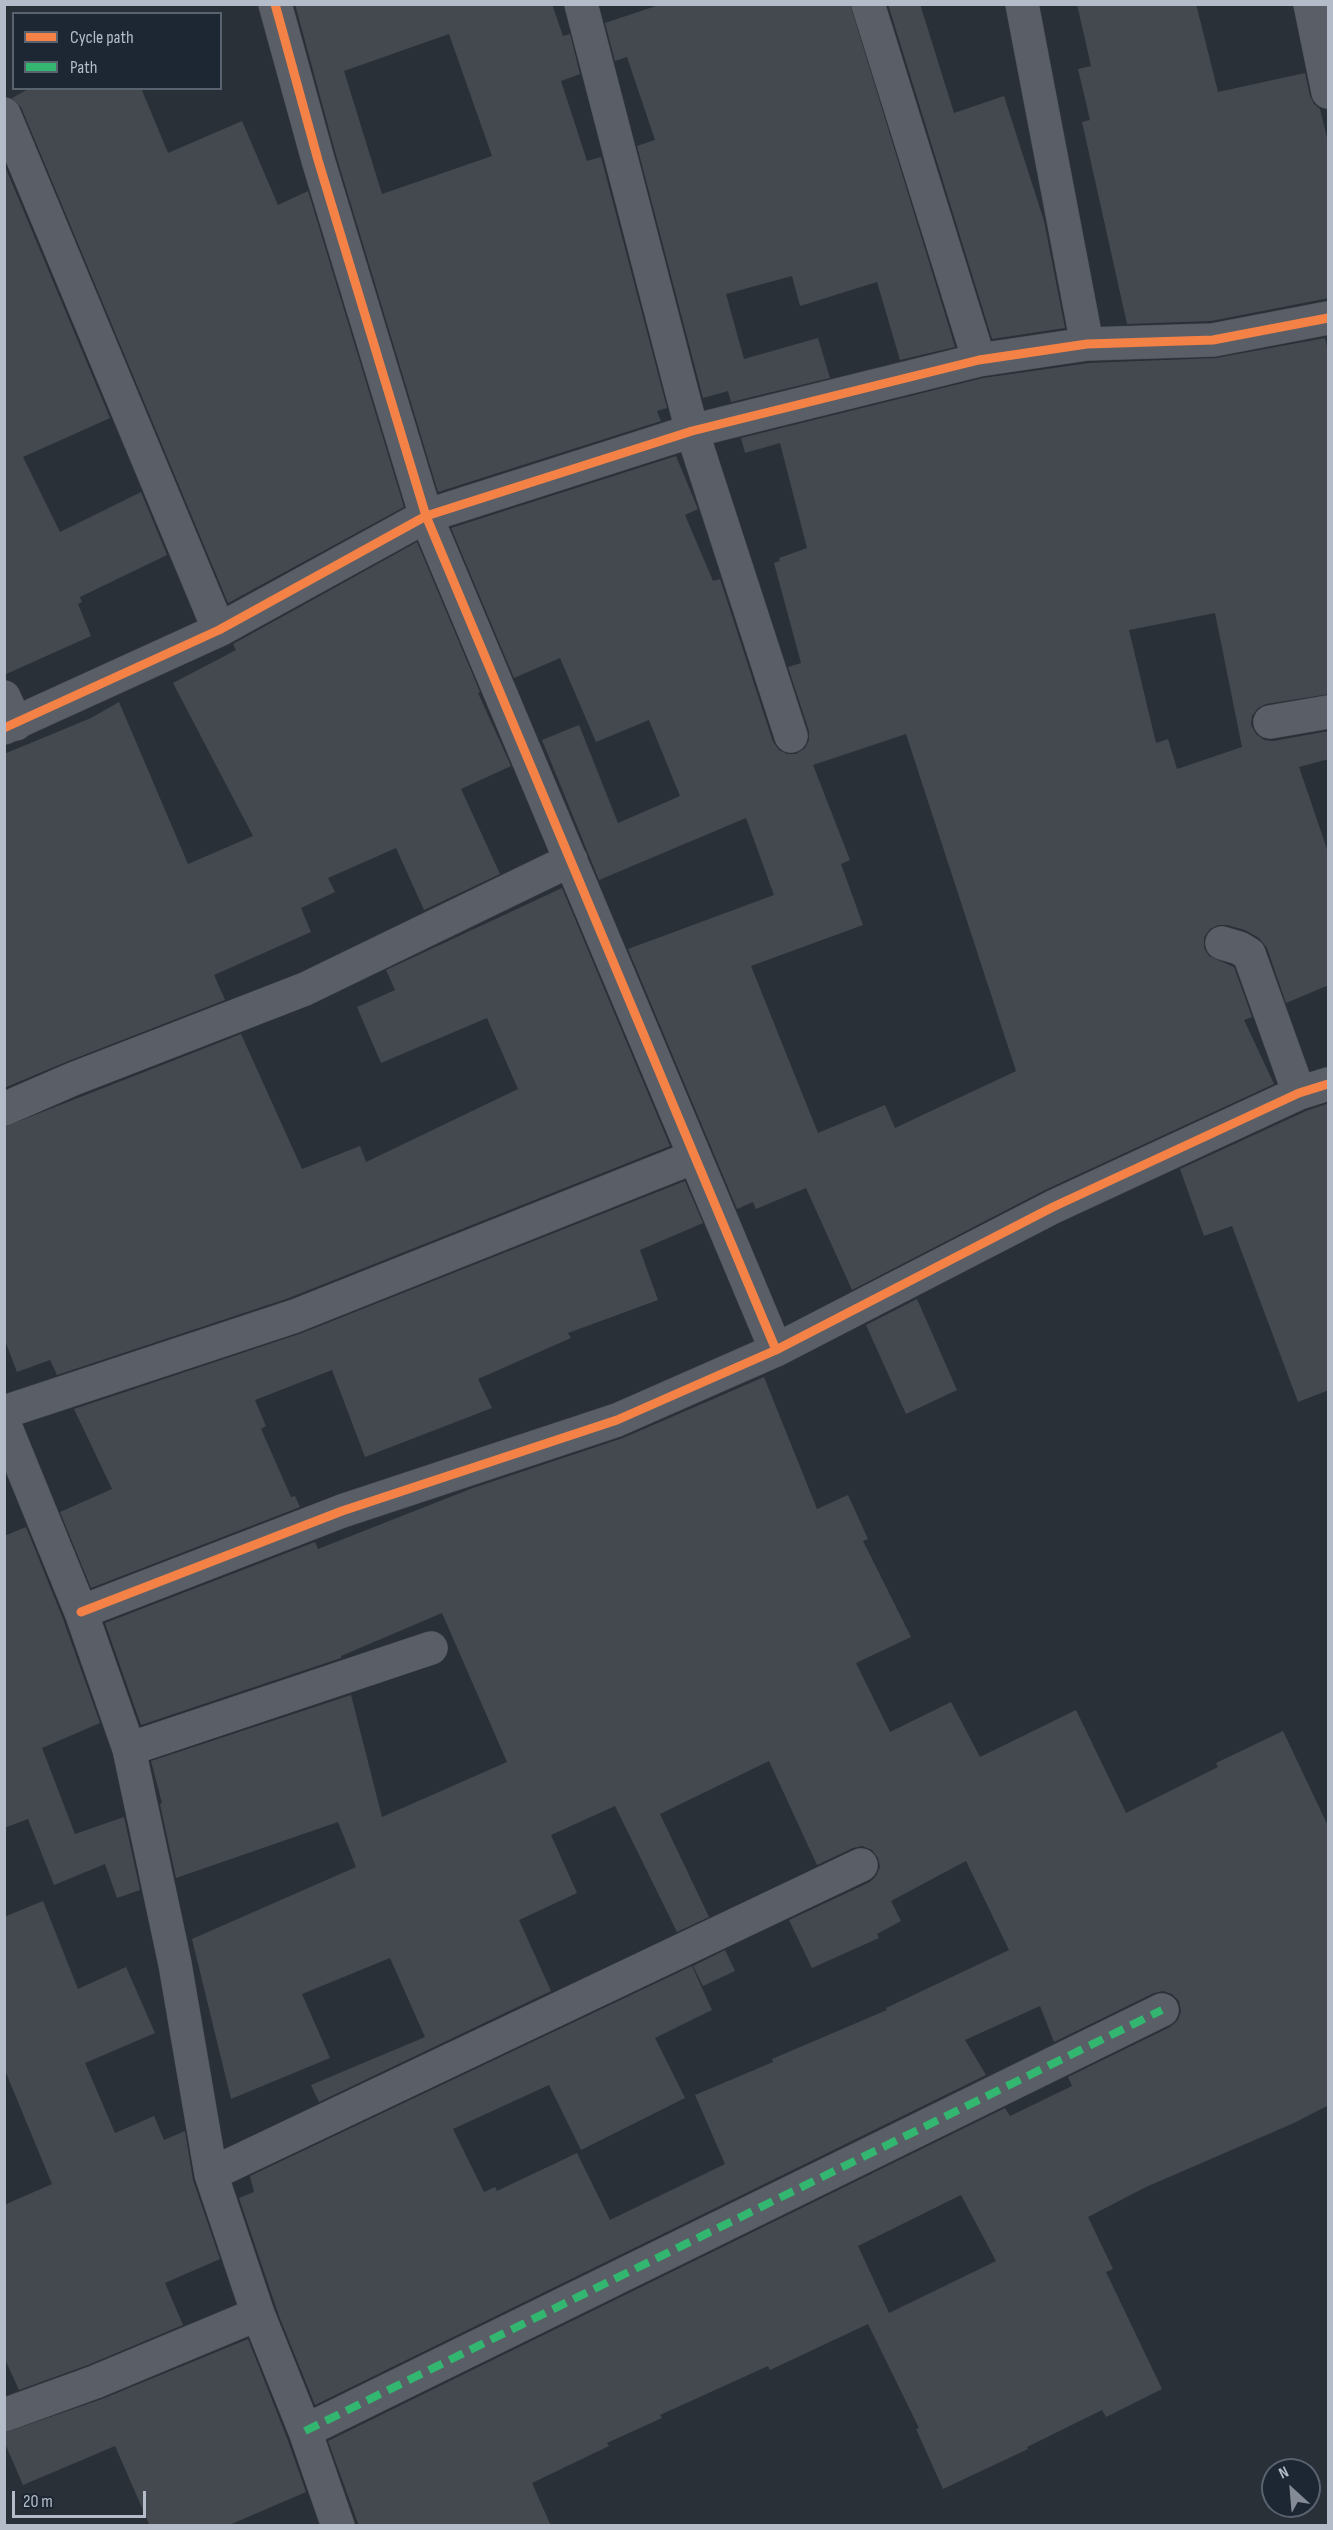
<!DOCTYPE html>
<html>
<head>
<meta charset="utf-8">
<style>
  body { margin:0 }
  #map { position:relative; width:1333px; height:2530px; overflow:hidden; background:#2a3038; font-family:"Sofia Sans Condensed",sans-serif }
  canvas { display:block }
  .frame { position:absolute; inset:0; border:6px solid #b4bcc9; pointer-events:none }
  .legend { position:absolute; left:12px; top:12px; width:210px; height:78px; box-sizing:border-box; background:#1d2633; border:2px solid #59626f; margin:0; padding:8px 10px; list-style:none; font-size:18px; color:#b4bcc9 }
  .legend li { display:flex; align-items:center; gap:12px; height:30px }
  .legend b { width:30px; border:2px solid #59626f }
  .north { position:absolute; left:1261px; top:2458px; width:60px; height:60px; box-sizing:border-box; background:#1d2633; border:2px solid #59626f; border-radius:50%; rotate:334deg; font-size:16px; font-weight:700; line-height:24px; text-align:center; color:#b4bcc9 }
  .north::after { content:''; display:block; margin:auto; width:21px; height:27px; background:#848b96; clip-path:polygon(50% 0,100% 100%,50% 72%,0 100%) }
  .scale { position:absolute; left:12px; top:2491px; width:134px; height:27px; box-sizing:border-box; border:3px solid #b4bcc9; border-top:0; padding-left:8px; font-size:18px; line-height:21px; white-space:nowrap; color:#b4bcc9; -webkit-text-stroke:4px #1d2633; paint-order:stroke }
</style>
</head>
<body>
<div id="map">
<canvas width="1333" height="2530"></canvas>
<div class="frame"></div>
<ul class="legend">
<li><b style="height:8px;background:#f48246"></b>Cycle path</li>
<li><b style="height:8px;background:#33b770"></b>Path</li>
</ul>
<div class="north">N</div>
<div class="scale">20 m</div>
</div>
<script>
const context = document.querySelector('canvas').getContext('2d');
context.lineJoin = 'round';
function fill(path, color) { context.fillStyle = color; context.fill(path, 'evenodd'); }
function trace(path, color, width, dash) { context.strokeStyle = color; context.lineWidth = width; context.lineCap = dash ? 'butt' : 'round'; context.setLineDash(dash || []); context.stroke(path); }
fill(new Path2D(`
  M 295,4 L 552,4 L 563,36 L 570,34 L 580,74 L 561,81 L 587,161 L 601,157 L 667,408 L 657,411 L 661,421 L 438,492 L 336,155 ZM 449,34 L 492,156 L 382,194 L 344,71 Z
  M 662,4 L 850,4 L 955,347 L 900,360 L 877,282 L 800,306 L 792,276 L 726,294 L 744,359 L 818,338 L 830,378 L 731,402 L 728,391 L 703,398 L 637,146 L 655,140 L 627,57 L 615,61 L 605,23 Z
  M 888,4 L 920,4 L 954,113 L 1004,96 L 1044,221 L 1065,328 L 992,339 Z
  M 1077,4 L 1196,4 L 1218,92 L 1305,73 L 1310,96 L 1314,104 L 1320,109 L 1329,146 L 1329,298 L 1211,321 L 1127,324 L 1082,122 L 1090,120 L 1078,69 L 1091,66 Z
  M 30,88 L 141,88 L 168,153 L 242,121 L 278,205 L 308,191 L 404,507 L 228,603 L 21,107 L 12,98 Z
  M 4,164 L 110,418 L 23,457 L 60,532 L 141,492 L 167,555 L 80,597 L 82,602 L 78,604 L 91,636 L 4,675 Z
  M 1325,338 L 1329,355 L 1329,694 L 1266,704 L 1258,708 L 1252,716 L 1251,725 L 1256,734 L 1264,740 L 1273,741 L 1329,731 L 1329,759 L 1299,767 L 1329,855 L 1329,985 L 1286,1003 L 1267,948 L 1259,938 L 1245,930 L 1227,925 L 1218,925 L 1210,929 L 1204,937 L 1204,948 L 1209,956 L 1234,967 L 1252,1017 L 1244,1020 L 1274,1084 L 1045,1190 L 852,1290 L 806,1188 L 756,1209 L 753,1202 L 737,1209 L 628,949 L 774,895 L 746,818 L 599,880 L 542,740 L 579,725 L 618,823 L 680,796 L 649,720 L 596,742 L 560,658 L 514,678 L 451,528 L 676,456 L 698,509 L 685,515 L 713,581 L 720,579 L 773,742 L 779,750 L 787,754 L 796,754 L 805,748 L 809,740 L 809,731 L 788,667 L 801,663 L 774,563 L 780,561 L 779,558 L 807,548 L 780,443 L 745,453 L 741,438 L 983,378 L 1089,363 L 1216,358 ZM 1215,613 L 1242,747 L 1177,769 L 1168,739 L 1156,743 L 1129,630 ZM 906,734 L 1016,1071 L 895,1128 L 885,1105 L 818,1133 L 751,966 L 863,925 L 841,864 L 850,860 L 813,765 Z
  M 417,542 L 480,692 L 478,693 L 511,766 L 461,789 L 500,874 L 424,910 L 396,848 L 328,878 L 335,892 L 301,908 L 311,932 L 214,975 L 225,1000 L 66,1062 L 4,1088 L 4,754 L 91,718 L 119,702 L 188,864 L 253,836 L 173,683 L 236,650 L 233,644 Z
  M 562,888 L 670,1146 L 289,1298 L 57,1375 L 50,1360 L 17,1372 L 4,1338 L 4,1127 L 241,1034 L 302,1169 L 360,1146 L 366,1162 L 518,1089 L 487,1018 L 381,1063 L 357,1007 L 395,990 L 386,970 Z
  M 1329,1103 L 1329,1390 L 1298,1402 L 1232,1226 L 1204,1236 L 1180,1169 L 1306,1111 Z
  M 685,1181 L 703,1223 L 640,1250 L 658,1300 L 568,1333 L 571,1338 L 478,1379 L 492,1408 L 365,1457 L 332,1370 L 255,1400 L 266,1426 L 261,1429 L 291,1497 L 295,1496 L 300,1507 L 91,1588 L 60,1512 L 112,1489 L 74,1409 L 302,1333 Z
  M 917,1299 L 957,1390 L 906,1414 L 866,1325 Z
  M 764,1377 L 817,1509 L 848,1495 L 868,1539 L 863,1541 L 911,1637 L 856,1663 L 890,1732 L 951,1702 L 980,1757 L 1076,1710 L 1126,1813 L 1218,1767 L 1216,1763 L 1283,1731 L 1329,1828 L 1329,2105 L 1294,2123 L 1146,2187 L 1088,2217 L 1113,2269 L 1106,2272 L 1162,2389 L 1106,2417 L 1102,2410 L 1027,2447 L 1028,2449 L 943,2489 L 916,2429 L 919,2428 L 868,2324 L 770,2370 L 768,2366 L 660,2415 L 662,2418 L 607,2443 L 609,2446 L 532,2483 L 551,2526 L 359,2526 L 328,2441 L 1005,2108 L 1010,2116 L 1072,2086 L 1068,2077 L 1170,2027 L 1178,2020 L 1181,2011 L 1179,2001 L 1172,1994 L 1163,1991 L 1154,1993 L 1054,2042 L 1040,2006 L 965,2040 L 986,2075 L 315,2405 L 279,2316 L 239,2198 L 254,2192 L 250,2176 L 692,1966 L 712,2010 L 655,2038 L 685,2098 L 581,2150 L 549,2085 L 453,2129 L 484,2192 L 495,2187 L 497,2191 L 577,2153 L 610,2220 L 725,2164 L 695,2095 L 773,2062 L 772,2059 L 887,2010 L 886,2008 L 1009,1950 L 966,1861 L 891,1901 L 901,1921 L 877,1934 L 879,1938 L 812,1968 L 789,1920 L 870,1882 L 876,1876 L 880,1867 L 878,1858 L 872,1850 L 862,1846 L 853,1848 L 817,1865 L 769,1761 L 660,1814 L 709,1917 L 677,1932 L 615,1806 L 551,1835 L 577,1893 L 519,1920 L 551,1991 L 319,2102 L 311,2085 L 425,2037 L 390,1958 L 302,1994 L 330,2058 L 231,2099 L 192,1939 L 356,1867 L 338,1822 L 176,1878 L 160,1804 L 162,1803 L 151,1761 L 351,1695 L 382,1817 L 507,1762 L 442,1613 L 341,1656 L 341,1658 L 141,1725 L 105,1623 L 315,1542 L 318,1549 L 473,1488 L 623,1438 ZM 961,2195 L 996,2261 L 889,2313 L 858,2246 Z
  M 26,1527 L 63,1619 L 100,1723 L 42,1748 L 75,1834 L 124,1817 L 140,1890 L 117,1898 L 105,1864 L 54,1885 L 28,1819 L 4,1828 L 4,1536 Z
  M 43,1901 L 78,1989 L 126,1967 L 155,2033 L 85,2063 L 115,2133 L 154,2116 L 164,2140 L 185,2131 L 193,2180 L 220,2259 L 165,2283 L 183,2325 L 88,2365 L 19,2390 L 4,2357 L 4,2205 L 52,2184 L 4,2068 L 4,1917 Z
  M 725,1950 L 735,1971 L 703,1986 L 693,1966 Z
  M 248,2339 L 287,2438 L 306,2492 L 227,2526 L 150,2526 L 115,2446 L 23,2485 L 4,2441 L 4,2433 L 102,2399 Z`), '#444950');
const street = new Path2D(`
  M 275,4 L 318,160 L 426,516 L 776,1350
  M 581,4 L 692,431 L 791,736
  M 868,4 L 979,360
  M 1022,4 L 1087,344
  M 1310,4 L 1328,92
  M 4,114 L 219,630
  M 4,697 L 16,724
  M 1270,722 L 1328,712
  M 4,728 L 219,630 L 426,516 L 692,431 L 979,360 L 1087,344 L 1213,340 L 1328,318
  M 1222,943 L 1239,948 L 1249,954 L 1299,1093
  M 4,1109 L 73,1079 L 305,989 L 571,860
  M 4,1412 L 295,1316 L 694,1157
  M 4,1423 L 81,1612 L 129,1749 L 175,1964 L 211,2174 L 258,2314 L 305,2431 L 338,2526
  M 81,1612 L 342,1511 L 617,1420 L 776,1350 L 1053,1207 L 1299,1093 L 1328,1084
  M 129,1749 L 431,1648
  M 211,2174 L 861,1865
  M 4,2415 L 95,2382 L 258,2314
  M 305,2431 L 1162,2010`);
trace(street, '#484c53', 34);
trace(street, '#5a5e66', 33);
trace(new Path2D(`
  M 305,2431 L 1162,2010`), '#33b770', 8, [15, 8]);
trace(new Path2D(`
  M 275,4 L 318,160 L 426,516 L 776,1350
  M 4,728 L 219,630 L 426,516 L 692,431 L 979,360 L 1087,344 L 1213,340 L 1328,318
  M 81,1612 L 342,1511 L 617,1420 L 776,1350 L 1053,1207 L 1299,1093 L 1328,1084`), '#f48246', 9);
</script>
</body>
</html>
